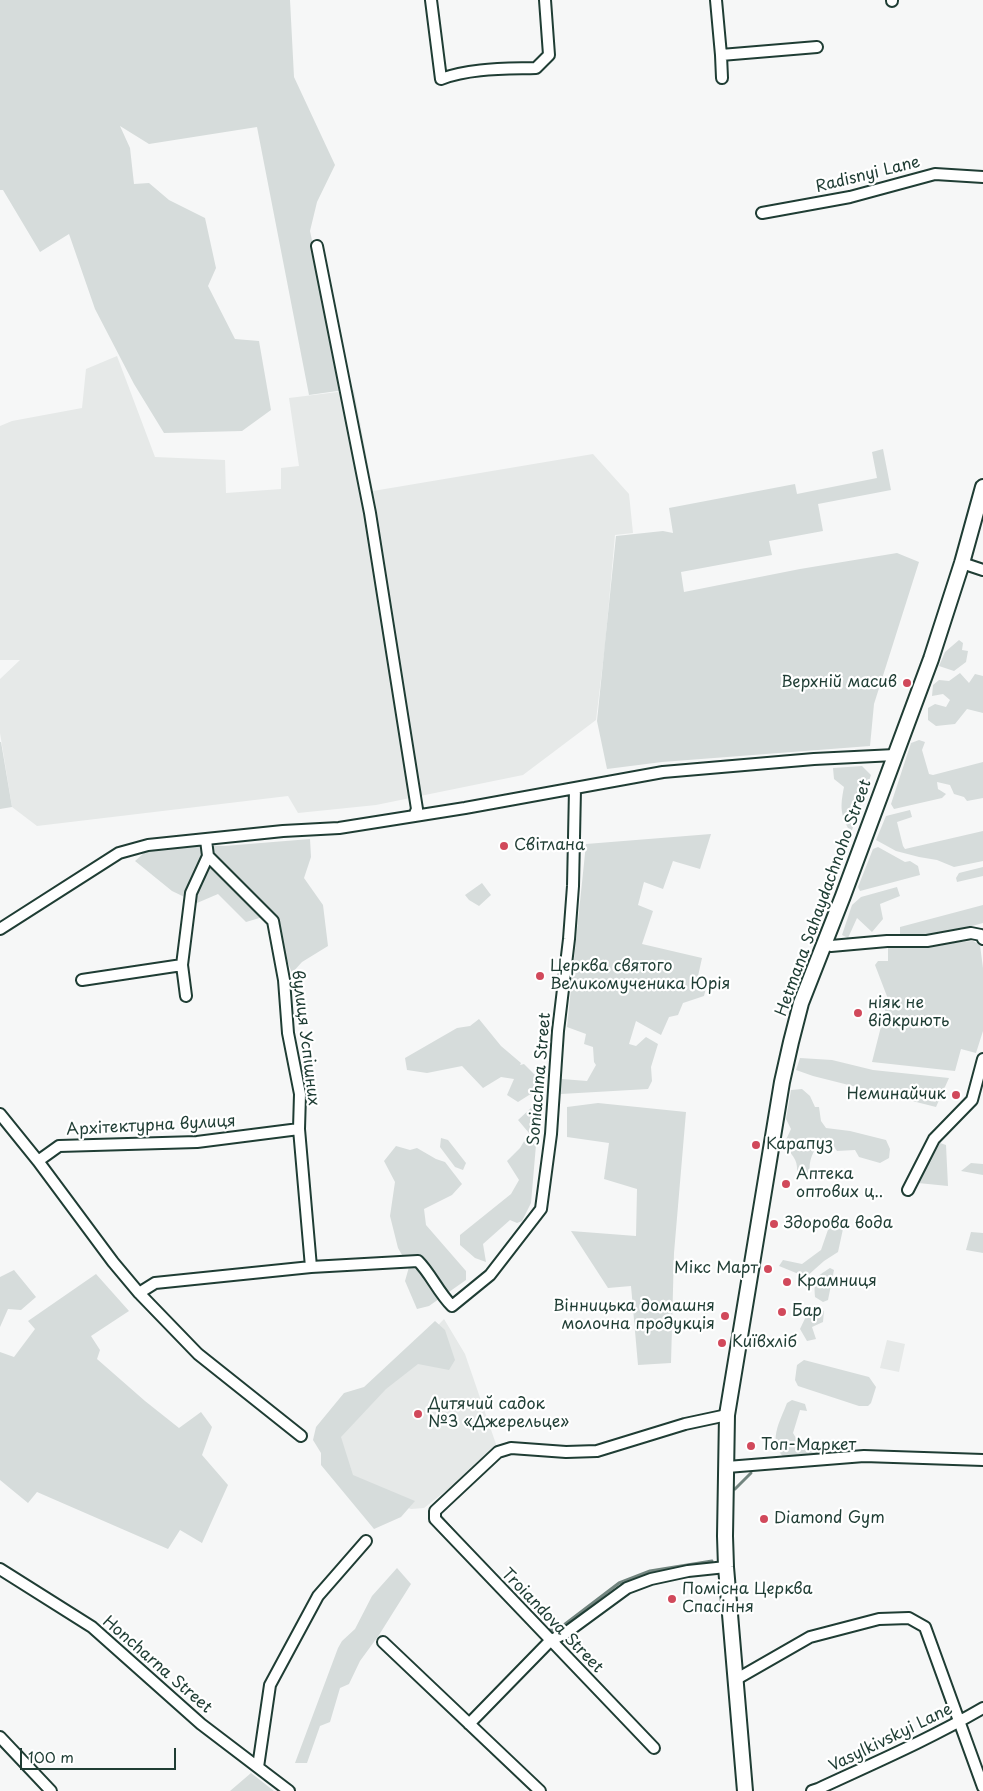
<!DOCTYPE html>
<html>
<head>
<meta charset="utf-8">
<style>
  body { margin:0 }
  #map { position:relative; width:983px; height:1791px; overflow:hidden; background:#f6f7f7; font-family:"Playpen Sans",sans-serif }
  canvas { display:block }
  .scale { position:absolute; left:20px; top:1748px; width:156px; height:22px; box-sizing:border-box; border:2px solid #1f3d34; border-top:0; padding-left:6px; font-size:15px; line-height:18px; white-space:nowrap; color:#1f3d34; -webkit-text-stroke:4px #fff; paint-order:stroke }
</style>
</head>
<body>
<div id="map">
<canvas width="983" height="1791"></canvas>
<div class="scale">100 m</div>
</div>
<script>
const context = document.querySelector('canvas').getContext('2d');
context.lineJoin = 'round';
function fill(path, color) { context.fillStyle = color; context.fill(path, 'evenodd'); }
function trace(path, color, width, dash) { context.strokeStyle = color; context.lineWidth = width; context.lineCap = dash ? 'butt' : 'round'; context.setLineDash(dash || []); context.stroke(path); }
function label(font, color, halo, rows, align = 'center') {
  context.font = font + ' "Playpen Sans",sans-serif'; context.lineWidth = 4.5; context.setLineDash([]); context.textBaseline = 'middle'; context.strokeStyle = halo; context.fillStyle = color; for (const [text, x, y, turn = 0] of rows) {
    context.save(); context.translate(x, y); context.rotate((+turn || 0) * Math.PI / 180); context.textAlign = isNaN(turn) ? turn : align; if (halo) context.strokeText(text, 0, 0); context.fillText(text, 0, 0); context.restore();
  }
}
fill(new Path2D(`
  M 117,356 L 155,457 L 225,460 L 226,493 L 281,489 L 281,468 L 299,466 L 289,398 L 354,390 L 373,491 L 593,454 L 629,494 L 633,533 L 615,535 L 605,646 L 596,720 L 523,775 L 376,805 L 298,813 L 288,796 L 37,826 L 12,807 L 0,733 L 0,679 L 20,660 L 0,660 L 0,426 L 12,421 L 82,408 L 86,369 Z
  M 444,1319 L 465,1354 L 498,1450 L 424,1508 L 411,1509 L 385,1500 L 353,1481 L 324,1443 Z
  M 887,1340 L 905,1344 L 899,1372 L 880,1368 Z`), '#e6e9e8');
fill(new Path2D(`
  M 0,0 L 290,0 L 294,77 L 335,165 L 317,202 L 310,231 L 344,390 L 309,395 L 257,127 L 149,144 L 120,126 L 130,148 L 134,184 L 149,183 L 169,200 L 205,218 L 216,268 L 208,286 L 235,339 L 259,341 L 271,410 L 242,431 L 164,433 L 134,384 L 95,309 L 69,234 L 40,252 L 3,190 L 0,190 Z
  M 883,449 L 891,490 L 818,504 L 823,531 L 769,541 L 772,555 L 681,572 L 684,592 L 800,569 L 897,553 L 919,562 L 874,704 L 870,746 L 662,762 L 607,769 L 597,721 L 616,536 L 663,531 L 673,533 L 669,508 L 795,484 L 797,494 L 877,478 L 872,452 Z
  M 959,640 L 963,643 L 962,650 L 968,651 L 966,662 L 954,671 L 939,666 L 945,652 Z
  M 960,673 L 969,683 L 975,674 L 983,676 L 983,713 L 967,709 L 955,724 L 936,726 L 928,720 L 928,708 L 935,704 L 946,707 L 950,700 L 943,694 L 932,696 L 933,685 L 939,680 L 949,681 Z
  M 919,740 L 925,742 L 922,750 L 929,774 L 933,775 L 983,762 L 983,798 L 967,801 L 964,797 L 954,794 L 950,785 L 937,782 L 938,789 L 946,794 L 942,798 L 894,809 L 891,804 L 911,743 Z
  M 0,742 L 1,742 L 12,807 L 0,809 Z
  M 862,766 L 871,775 L 851,833 C 840,815 840,807 844,787 L 834,779 L 833,768 Z
  M 910,810 L 912,817 L 897,822 L 903,846 L 905,849 L 983,831 L 983,861 L 954,867 L 937,860 L 919,857 L 896,851 L 876,840 L 886,816 Z
  M 711,834 L 700,869 L 673,861 L 663,889 L 644,882 L 638,905 L 653,911 L 642,944 L 702,958 L 696,985 L 706,988 L 704,996 L 683,1003 L 678,1015 L 669,1017 L 661,1035 L 636,1021 L 629,1044 L 636,1046 L 646,1037 L 658,1044 L 651,1067 L 652,1081 L 648,1089 L 561,1094 L 562,1079 L 587,1081 L 596,1065 L 594,1062 L 593,1047 L 584,1044 L 586,1034 L 567,1027 L 586,844 Z
  M 310,839 L 311,857 L 304,878 L 323,905 L 328,946 L 302,962 L 292,973 L 286,958 L 273,914 L 246,922 L 218,894 L 197,903 L 172,891 L 135,861 L 145,852 L 193,845 L 224,846 Z
  M 878,847 L 905,862 L 910,861 L 918,866 L 920,875 L 860,891 L 858,887 L 873,849 Z
  M 983,867 L 983,876 L 957,882 L 956,878 L 959,873 Z
  M 482,883 L 491,895 L 479,906 L 469,900 L 465,895 Z
  M 897,887 L 900,896 L 880,904 L 883,919 L 872,932 L 857,918 L 848,938 L 842,935 L 852,905 L 861,897 Z
  M 983,905 L 983,923 L 939,935 L 900,935 L 900,927 Z
  M 973,941 L 980,945 L 983,968 L 983,1031 L 976,1053 L 961,1049 L 955,1071 L 872,1062 L 888,999 L 875,965 L 878,961 L 888,961 L 888,948 Z
  M 479,1019 L 501,1046 L 521,1063 L 520,1065 L 524,1064 L 541,1081 L 537,1090 L 518,1102 L 507,1095 L 514,1079 L 501,1077 L 483,1088 L 462,1066 L 427,1073 L 407,1070 L 405,1058 L 457,1028 L 470,1026 Z
  M 800,1058 L 832,1060 L 873,1070 L 949,1078 L 936,1107 L 813,1076 L 796,1070 Z
  M 802,1089 L 810,1096 L 815,1107 L 819,1107 L 821,1121 L 826,1128 L 850,1131 L 886,1140 L 890,1149 L 889,1158 L 880,1163 L 859,1157 L 855,1150 L 837,1151 L 830,1141 L 822,1140 C 813,1150 808,1161 810,1174 L 802,1176 L 797,1171 C 798,1159 791,1153 783,1146 L 791,1129 L 786,1119 L 791,1090 Z
  M 598,1103 L 686,1112 L 674,1253 L 671,1363 L 638,1365 L 631,1286 L 608,1288 L 571,1231 L 636,1236 L 637,1189 L 604,1179 L 609,1143 L 567,1137 L 567,1107 Z
  M 531,1108 L 539,1110 L 531,1203 L 522,1221 L 517,1223 L 510,1220 L 483,1244 L 486,1262 L 475,1258 L 460,1245 L 460,1235 L 511,1194 L 519,1180 L 507,1161 L 520,1148 L 529,1133 L 518,1120 Z
  M 441,1138 L 448,1140 L 466,1163 L 463,1170 L 455,1167 L 440,1147 Z
  M 940,1143 L 946,1145 L 948,1186 L 918,1183 Z
  M 396,1146 L 410,1150 L 417,1148 L 436,1159 L 445,1162 L 462,1184 L 452,1195 L 424,1209 L 426,1225 L 466,1271 L 466,1280 L 429,1306 L 417,1309 L 405,1281 L 409,1267 L 398,1248 L 390,1216 L 395,1182 L 384,1161 Z
  M 971,1163 L 983,1164 L 983,1175 L 961,1171 Z
  M 831,1221 L 843,1229 L 838,1252 L 824,1261 L 806,1277 L 779,1266 L 783,1260 L 802,1264 L 821,1250 Z
  M 971,1232 L 983,1233 L 983,1253 L 966,1250 Z
  M 830,1268 L 834,1270 L 828,1300 L 823,1302 L 815,1297 C 814,1279 814,1278 830,1268 Z
  M 14,1270 L 36,1297 L 21,1310 L 8,1309 L 0,1327 L 0,1277 Z
  M 96,1274 L 129,1311 L 91,1336 L 100,1350 L 97,1359 L 145,1401 L 179,1428 L 201,1412 L 212,1427 L 202,1455 L 228,1485 L 202,1543 L 180,1530 L 168,1549 L 37,1492 L 28,1503 L 0,1480 L 0,1352 L 14,1357 L 35,1329 L 28,1321 Z
  M 817,1306 L 824,1311 L 823,1322 L 812,1327 L 816,1339 L 807,1341 L 800,1329 L 809,1310 Z
  M 435,1321 L 445,1330 L 455,1360 L 449,1370 L 418,1364 L 386,1389 L 341,1437 L 353,1475 L 415,1501 L 401,1517 L 374,1529 L 321,1465 L 321,1453 L 313,1440 L 316,1427 L 344,1393 L 364,1387 Z
  M 804,1360 L 869,1377 L 876,1387 L 871,1403 L 868,1406 L 859,1406 L 798,1386 L 795,1380 L 797,1365 Z
  M 792,1400 L 805,1404 L 807,1411 L 800,1410 L 793,1433 L 796,1438 L 837,1449 L 838,1455 L 786,1459 C 766,1443 780,1422 787,1403 Z
  M 397,1568 L 411,1584 L 379,1635 L 360,1661 L 349,1684 L 340,1688 L 330,1722 L 320,1726 L 307,1763 L 295,1763 L 338,1648 L 342,1641 L 355,1629 L 372,1596 Z
  M 251,1773 L 274,1791 L 230,1791 Z`), '#d6dcdb');
trace(new Path2D(`
  M 735,1489 L 751,1473
  M 441,1517 L 459,1537
  M 545,1629 L 556,1631 L 619,1583 L 650,1571 L 712,1561`), '#72857f', 3);
const minor = new Path2D(`
  M 431,0 L 441,79 C 470,68 504,69 536,68 L 549,55 L 545,0
  M 716,0 L 721,55
  M 892,0 L 892,1
  M 722,78 L 721,55 L 817,47
  M 762,213 L 850,197 L 935,174 L 983,177
  M 317,246 L 370,513 L 417,809 L 414,816
  M 962,563 L 983,570
  M 206,840 L 208,856 L 273,921 L 284,980 L 288,1033 L 300,1094 L 299,1129 L 311,1267
  M 0,929 L 119,853 L 148,845 L 283,831 L 339,828 L 465,808 L 663,772 L 814,759 L 895,755
  M 823,944 L 831,946 L 887,941 L 927,941 L 971,933 L 981,935 L 983,939
  M 82,980 L 182,965
  M 186,996 L 182,965 L 191,893 L 208,856
  M 0,1114 L 38,1161 L 113,1262 L 139,1293 L 198,1354 L 301,1436
  M 38,1161 L 59,1146 L 197,1142 L 299,1129
  M 908,1190 L 934,1139 L 972,1100 L 983,1059
  M 139,1293 L 155,1283 L 311,1267 L 418,1261 C 431,1274 438,1292 452,1306 L 490,1275 L 541,1209 L 551,1134 L 558,1031 L 569,939 L 573,886 L 575,789
  M 727,1467 L 864,1456 L 983,1460
  M 0,1569 L 92,1627 L 201,1724 L 289,1791
  M 383,1642 L 540,1791
  M 735,1680 L 810,1637 L 879,1619 L 909,1618 L 925,1627 L 983,1787
  M 469,1724 L 550,1641 L 567,1632 L 627,1588 L 651,1579 L 688,1571 L 726,1567
  M 0,1737 L 51,1791
  M 654,1748 L 435,1519 L 435,1511 L 498,1452 L 511,1448 L 566,1452 L 597,1451 L 685,1424 L 727,1415
  M 258,1767 L 270,1685 L 318,1596 L 366,1541
  M 812,1791 L 818,1789 C 874,1763 930,1739 983,1708`);
const major = new Path2D(`
  M 745,1791 L 726,1567 L 725,1536 L 727,1415 L 782,1082 L 791,1042 L 801,1003 L 843,896 L 931,659 L 962,563 L 983,487`);
trace(minor, '#1f3d34', 14);
trace(major, '#1f3d34', 18);
trace(minor, '#fff', 10);
trace(major, '#fff', 14);
for (const [x, y, r, color] of [
  [907,683,5,"#d1495b"],
  [504,846,5,"#d1495b"],
  [540,976,5,"#d1495b"],
  [858,1013,5,"#d1495b"],
  [956,1095,5,"#d1495b"],
  [756,1145,5,"#d1495b"],
  [786,1184,5,"#d1495b"],
  [774,1224,5,"#d1495b"],
  [768,1269,5,"#d1495b"],
  [787,1282,5,"#d1495b"],
  [782,1312,5,"#d1495b"],
  [725,1316,5,"#d1495b"],
  [722,1343,5,"#d1495b"],
  [418,1414,5,"#d1495b"],
  [751,1446,5,"#d1495b"],
  [764,1519,5,"#d1495b"],
  [672,1599,5,"#d1495b"]
]) { const dot = new Path2D(); dot.arc(x, y, r, 0, 2 * Math.PI); context.fillStyle = color; context.fill(dot); trace(dot, '#fff', 2); }
label('16px', '#1f3d34', '#fff', [
  ["Radisnyi Lane",868,175,-14],
  ["Hetmana Sahaydachnoho Street",824,898,-70],
  ["вулиця Успішних",305,1038,83],
  ["Soniachna Street",540,1079,-85],
  ["Архітектурна вулиця",151,1126,-3],
  ["Troiandova Street",552,1621,46],
  ["Honcharna Street",157,1665,41],
  ["Vasylkivskyi Lane",891,1738,-26]
]);
label('16px', '#1f3d34', '#fff', [
  ["Верхній масив",897,683,"right"],
  ["Світлана",514,846],
  ["Церква святого",550,967],
  ["Великомученика Юрія",550,985],
  ["ніяк не",868,1004],
  ["відкриють",868,1022],
  ["Неминайчик",946,1095,"right"],
  ["Карапуз",766,1145],
  ["Аптека",796,1175],
  ["оптових ц‥",796,1193],
  ["Здорова вода",784,1224],
  ["Мікс Март",758,1269,"right"],
  ["Крамниця",797,1282],
  ["Вінницька домашня",715,1307,"right"],
  ["молочна продукція",715,1325,"right"],
  ["Бар",792,1312],
  ["Київхліб",732,1343],
  ["Дитячий садок",428,1405],
  ["№3 «Джерельце»",428,1423],
  ["Топ-Маркет",761,1446],
  ["Diamond Gym",774,1519],
  ["Помісна Церква",682,1590],
  ["Спасіння",682,1608]
], 'left');
</script>
</body>
</html>
